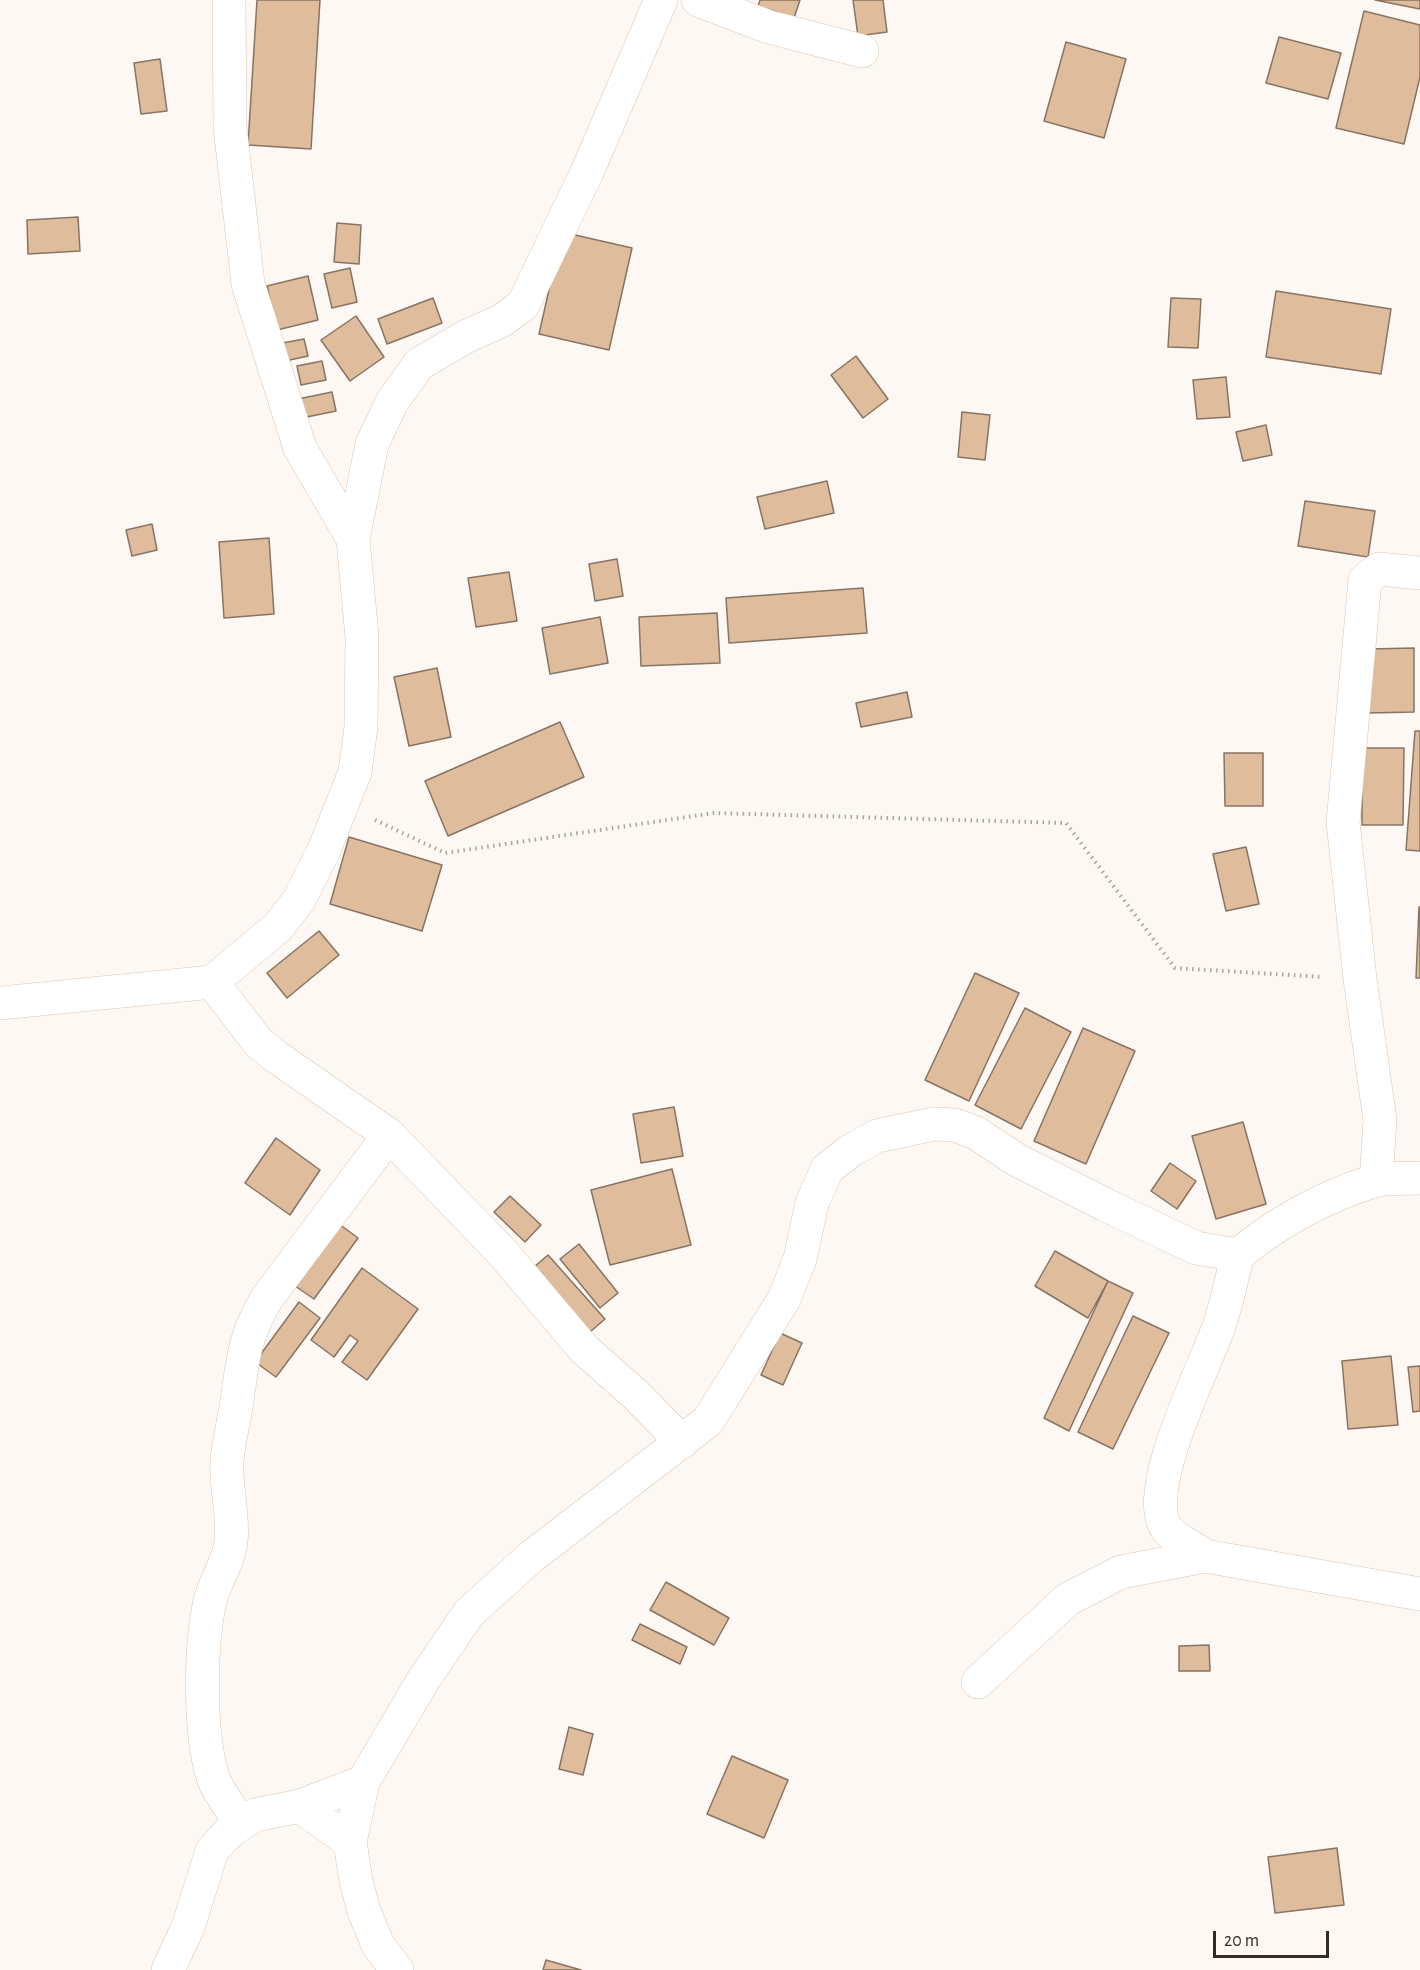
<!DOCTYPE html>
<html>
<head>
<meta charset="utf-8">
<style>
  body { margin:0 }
  #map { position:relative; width:1420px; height:1970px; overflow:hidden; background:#fdf8f4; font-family:"Alegreya Sans",sans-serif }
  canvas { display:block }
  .scale { position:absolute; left:1213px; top:1931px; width:116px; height:27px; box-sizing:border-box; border:3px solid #332b24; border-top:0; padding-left:8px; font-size:18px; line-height:21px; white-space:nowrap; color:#332b24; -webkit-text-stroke:4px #fdf8f4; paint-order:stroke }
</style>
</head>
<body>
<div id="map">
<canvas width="1420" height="1970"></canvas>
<div class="scale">20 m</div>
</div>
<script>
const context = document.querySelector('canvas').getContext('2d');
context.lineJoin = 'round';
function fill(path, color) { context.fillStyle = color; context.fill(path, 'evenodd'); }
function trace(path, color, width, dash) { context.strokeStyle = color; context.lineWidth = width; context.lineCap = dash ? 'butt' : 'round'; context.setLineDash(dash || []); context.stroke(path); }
const building = new Path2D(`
  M 257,0 L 320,0 L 311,149 L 248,145 Z
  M 760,0 L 800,0 L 794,18 L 758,6 Z
  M 853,0 L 883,0 L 887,32 L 858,36 Z
  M 1375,0 L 1420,0 L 1420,9 Z
  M 1364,11 L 1420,25 L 1420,77 L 1404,144 L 1336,128 Z
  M 1279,37 L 1341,53 L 1328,99 L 1266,83 Z
  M 1066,42 L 1126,59 L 1104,138 L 1044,121 Z
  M 160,59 L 167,111 L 141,114 L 134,63 Z
  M 78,217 L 80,251 L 28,254 L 27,220 Z
  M 337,223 L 361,225 L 359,264 L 334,262 Z
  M 562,232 L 632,248 L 609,350 L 539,334 Z
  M 350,268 L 357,302 L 332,308 L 324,274 Z
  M 308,276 L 318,320 L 277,330 L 267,286 Z
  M 1276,291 L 1391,309 L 1381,374 L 1266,357 Z
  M 433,298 L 442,323 L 387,344 L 378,319 Z
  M 1171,298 L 1201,299 L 1198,348 L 1168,347 Z
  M 356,316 L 384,357 L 350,381 L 321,340 Z
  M 304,339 L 308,356 L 281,362 L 277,344 Z
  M 856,356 L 888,399 L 863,418 L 831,375 Z
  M 322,361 L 326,380 L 301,385 L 297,366 Z
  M 1226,377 L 1230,417 L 1197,419 L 1193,380 Z
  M 332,392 L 336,411 L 297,419 L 293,400 Z
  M 962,412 L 990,415 L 985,460 L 958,457 Z
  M 1266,425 L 1272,455 L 1243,461 L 1236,432 Z
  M 827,481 L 834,513 L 765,529 L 757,497 Z
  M 1305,501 L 1375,511 L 1368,557 L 1298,546 Z
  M 152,524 L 157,550 L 132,556 L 126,530 Z
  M 269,538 L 274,614 L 224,618 L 219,542 Z
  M 617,559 L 623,596 L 595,601 L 589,564 Z
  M 509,572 L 517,621 L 476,627 L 468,578 Z
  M 863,588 L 867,633 L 729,643 L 726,598 Z
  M 717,613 L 720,663 L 641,666 L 639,617 Z
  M 600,617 L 608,663 L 550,674 L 542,628 Z
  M 1414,648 L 1414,712 L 1368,713 L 1368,649 Z
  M 437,668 L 451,737 L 409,746 L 394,677 Z
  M 907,692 L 912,717 L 861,727 L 856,703 Z
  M 560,722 L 584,777 L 448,836 L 425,781 Z
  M 1415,731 L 1420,731 L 1420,851 L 1406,850 Z
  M 1362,748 L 1404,748 L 1403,825 L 1362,825 Z
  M 1224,753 L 1263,753 L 1263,806 L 1225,806 Z
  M 349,837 L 442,865 L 422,931 L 330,904 Z
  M 1246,847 L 1259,904 L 1226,911 L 1213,854 Z
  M 1419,907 L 1420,907 L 1420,978 L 1416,978 Z
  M 319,931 L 339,955 L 287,998 L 267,973 Z
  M 975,973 L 1019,993 L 969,1101 L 925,1080 Z
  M 1025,1008 L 1071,1032 L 1021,1129 L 975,1105 Z
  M 1083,1028 L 1135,1051 L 1086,1164 L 1034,1141 Z
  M 674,1107 L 683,1156 L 641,1163 L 633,1114 Z
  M 1243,1122 L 1266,1204 L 1216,1219 L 1192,1136 Z
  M 276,1138 L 320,1170 L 290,1215 L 245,1183 Z
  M 1170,1163 L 1196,1181 L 1177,1209 L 1151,1191 Z
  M 672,1169 L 691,1245 L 610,1265 L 591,1190 Z
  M 510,1196 L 541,1225 L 525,1242 L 494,1212 Z
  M 339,1224 L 358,1238 L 314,1299 L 295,1286 Z
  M 579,1244 L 618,1293 L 600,1308 L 560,1259 Z
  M 1055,1251 L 1108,1281 L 1088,1318 L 1035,1286 Z
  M 548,1255 L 605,1319 L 583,1338 L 527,1273 Z
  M 362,1268 L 418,1309 L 367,1380 L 342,1362 L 358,1341 L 350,1335 L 334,1357 L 311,1340 Z
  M 1108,1281 L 1133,1293 L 1069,1431 L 1044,1418 Z
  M 299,1302 L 320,1318 L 276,1377 L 255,1362 Z
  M 1133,1316 L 1169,1333 L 1113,1449 L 1078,1432 Z
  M 780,1333 L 802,1343 L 783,1385 L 761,1375 Z
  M 1391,1356 L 1398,1425 L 1348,1429 L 1342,1361 Z
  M 1420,1366 L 1420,1411 L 1413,1412 L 1408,1367 Z
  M 666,1582 L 729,1618 L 714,1645 L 650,1610 Z
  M 640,1624 L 687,1647 L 680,1664 L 632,1640 Z
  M 1209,1645 L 1210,1671 L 1179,1671 L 1179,1646 Z
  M 569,1727 L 593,1734 L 583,1775 L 559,1769 Z
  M 732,1756 L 788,1780 L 764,1838 L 707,1814 Z
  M 1337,1848 L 1344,1905 L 1275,1913 L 1268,1857 Z
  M 546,1960 L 581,1970 L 543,1970 Z`);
fill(building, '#dfbc9b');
trace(building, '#877463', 1.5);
const minor = new Path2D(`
  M 229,0 L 230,127 L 248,284 L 300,448 L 353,539
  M 698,0 L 769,27 L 862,51
  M 212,982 L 258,1042 L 275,1056 L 389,1135 L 502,1252 L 584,1349 L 636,1395 L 682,1442
  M 0,1003 L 212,982 L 278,927 L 299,900 L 324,850 L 355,772 L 361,727 L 362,637 L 353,539 L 372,444 L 392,402 L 419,364 L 467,336 L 501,321 L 523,305 L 588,170 L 661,0
  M 1376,1181 L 1380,1120 L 1360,979 L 1343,822 L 1365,580 L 1379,569 L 1420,573
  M 1205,1556 C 1195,1548 1176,1540 1168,1530 C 1138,1495 1206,1365 1219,1326 C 1227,1304 1231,1279 1238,1255
  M 978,1682 L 1068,1599 L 1121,1572 L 1205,1556 L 1420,1594
  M 300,1806 L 363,1782
  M 241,1824 C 233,1810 217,1791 213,1777 C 199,1733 200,1646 210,1601 C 215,1580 229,1563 231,1541 C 234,1513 225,1486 227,1460 C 229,1440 234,1421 237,1401 C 243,1358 244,1337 267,1298 L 389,1135
  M 168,1970 L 188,1927 L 212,1851 L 230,1831 L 255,1815 L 300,1806 L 350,1842
  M 397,1970 L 378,1945 L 364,1911 L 356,1881 L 350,1842 L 363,1782 L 424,1679 L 469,1613 L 531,1557 L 708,1421 L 784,1299 L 800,1259 L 812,1203 L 827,1169 L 850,1151 L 877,1136 L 934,1124 L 955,1125 L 976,1133 L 1017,1160 L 1106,1205 L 1196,1248 L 1238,1255 C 1276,1223 1325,1196 1374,1181 C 1388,1177 1406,1179 1420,1178`);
trace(minor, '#d9c5b2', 34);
trace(new Path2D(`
  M 375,820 L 445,853 L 714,813 L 1066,823 L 1175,968 L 1323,977`), '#aaa49f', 4, [1.5, 4.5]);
trace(minor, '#fff', 33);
</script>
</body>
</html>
